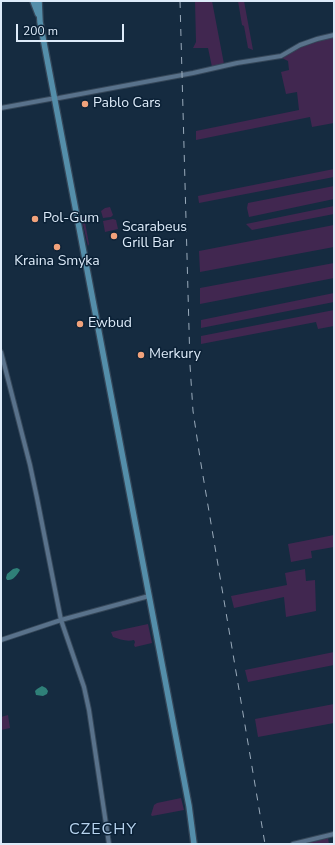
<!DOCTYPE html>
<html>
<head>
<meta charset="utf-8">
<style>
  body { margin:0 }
  #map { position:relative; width:335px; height:845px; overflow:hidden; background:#152b40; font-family:"Nunito Sans",sans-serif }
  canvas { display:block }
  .frame { position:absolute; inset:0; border:2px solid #ddebf9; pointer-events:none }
  .scale { position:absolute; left:16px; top:24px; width:108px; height:18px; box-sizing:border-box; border:2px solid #ddebf9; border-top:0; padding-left:5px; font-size:12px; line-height:14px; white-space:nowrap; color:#ddebf9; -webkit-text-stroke:3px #0b2136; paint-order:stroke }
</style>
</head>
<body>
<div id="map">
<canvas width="335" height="845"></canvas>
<div class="frame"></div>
<div class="scale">200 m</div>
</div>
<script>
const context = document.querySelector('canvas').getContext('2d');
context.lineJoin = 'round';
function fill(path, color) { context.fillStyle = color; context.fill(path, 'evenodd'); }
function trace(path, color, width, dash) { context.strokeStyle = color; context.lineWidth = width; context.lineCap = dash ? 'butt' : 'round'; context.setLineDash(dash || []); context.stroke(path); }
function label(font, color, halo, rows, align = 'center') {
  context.font = font + ' "Nunito Sans",sans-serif'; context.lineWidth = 3; context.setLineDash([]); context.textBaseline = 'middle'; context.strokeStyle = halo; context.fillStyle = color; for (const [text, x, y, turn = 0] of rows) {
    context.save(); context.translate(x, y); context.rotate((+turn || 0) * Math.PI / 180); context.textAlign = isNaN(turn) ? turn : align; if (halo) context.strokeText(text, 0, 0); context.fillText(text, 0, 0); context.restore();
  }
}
fill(new Path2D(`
  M 195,1 L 212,1 L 224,64 L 212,67 L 208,48 L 193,48 L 196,42 Z
  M 238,1 L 244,1 L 253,50 L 248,48 L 244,26 L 242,25 Z
  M 334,37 L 334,123 L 312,127 L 310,117 L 196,140 L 196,131 L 299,110 L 297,92 L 286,94 L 281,72 L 289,70 L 288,61 L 282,58 L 299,47 L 319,41 Z
  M 334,169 L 334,177 L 199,203 L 198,196 Z
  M 334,186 L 334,199 L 249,217 L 247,208 L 248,203 Z
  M 334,206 L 334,214 L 252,230 L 246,224 Z
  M 110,207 L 113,215 L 111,217 L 103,218 L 101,211 L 105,208 Z
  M 81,216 L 83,216 L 84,217 L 89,244 L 88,246 Z
  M 113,219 L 116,220 L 118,229 L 105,232 L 103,221 Z
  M 334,225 L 334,247 L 200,272 L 199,251 Z
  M 334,263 L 334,278 L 200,304 L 200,288 Z
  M 334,293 L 334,302 L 201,328 L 201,320 Z
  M 334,310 L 334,326 L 318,329 L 316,322 L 201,344 L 201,336 Z
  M 334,535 L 334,547 L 311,551 L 312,558 L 291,562 L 288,544 Z
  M 305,569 L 306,581 L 315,580 L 316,611 L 286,617 L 284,597 L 234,608 L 231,596 L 287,585 L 285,573 Z
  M 148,624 L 152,643 L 135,647 L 134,645 L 135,642 L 134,640 C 126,642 120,639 113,637 L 111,632 Z
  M 334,652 L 334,665 L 248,682 L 245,670 Z
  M 334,704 L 334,723 L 258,737 L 255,719 Z
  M 8,715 L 10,728 L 1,730 L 1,717 Z
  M 181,798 L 184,810 L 152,816 L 151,815 L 154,805 L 157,803 Z
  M 328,838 L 329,844 L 301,844 Z`), '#412750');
fill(new Path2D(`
  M 17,568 L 19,569 L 20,570 C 17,575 13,581 7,580 L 6,578 L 7,574 L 13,569 Z
  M 42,686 L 46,688 L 48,691 L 47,694 L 43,696 L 36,695 L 35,691 L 37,689 Z`), '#2f8078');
const minor = new Path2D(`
  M 1,108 L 50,99 L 59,98 L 193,73 L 237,63 L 281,56 L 300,45 L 317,39 L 334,35
  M 1,352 L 30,465 L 37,498 L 61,620 L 84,687 L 89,710 L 109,844
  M 1,640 L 61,620 L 149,596
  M 293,844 L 334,834`);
const secondary = new Path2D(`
  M 33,1 L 38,14
  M 39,1 L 40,22 L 189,806 L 194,844`);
trace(minor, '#354759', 6);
trace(secondary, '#354759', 8);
trace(minor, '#59728b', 4);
trace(secondary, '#548eaa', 5.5);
trace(new Path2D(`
  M 180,1 L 190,365 L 193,411 L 200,458 L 265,844`), '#9aabbb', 1, [7, 7]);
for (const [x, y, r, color] of [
  [85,104,4,"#f1a27b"],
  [35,219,4,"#f1a27b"],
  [114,236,4,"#f1a27b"],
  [57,247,4,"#f1a27b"],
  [80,324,4,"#f1a27b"],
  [141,355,4,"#f1a27b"]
]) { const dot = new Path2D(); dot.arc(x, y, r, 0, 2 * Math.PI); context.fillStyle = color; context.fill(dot); trace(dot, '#0b2136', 1.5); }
label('14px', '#ddebf9', '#0b2136', [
  ["Pablo Cars",93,104],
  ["Pol-Gum",43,219],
  ["Scarabeus",122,228],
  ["Grill Bar",122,244],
  ["Kraina Smyka",57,262,"center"],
  ["Ewbud",88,324],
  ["Merkury",149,355]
], 'left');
context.letterSpacing = '1px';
label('16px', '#b7d3ee', '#0b2136', [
  ["CZECHY",103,830]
]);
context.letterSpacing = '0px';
</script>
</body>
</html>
